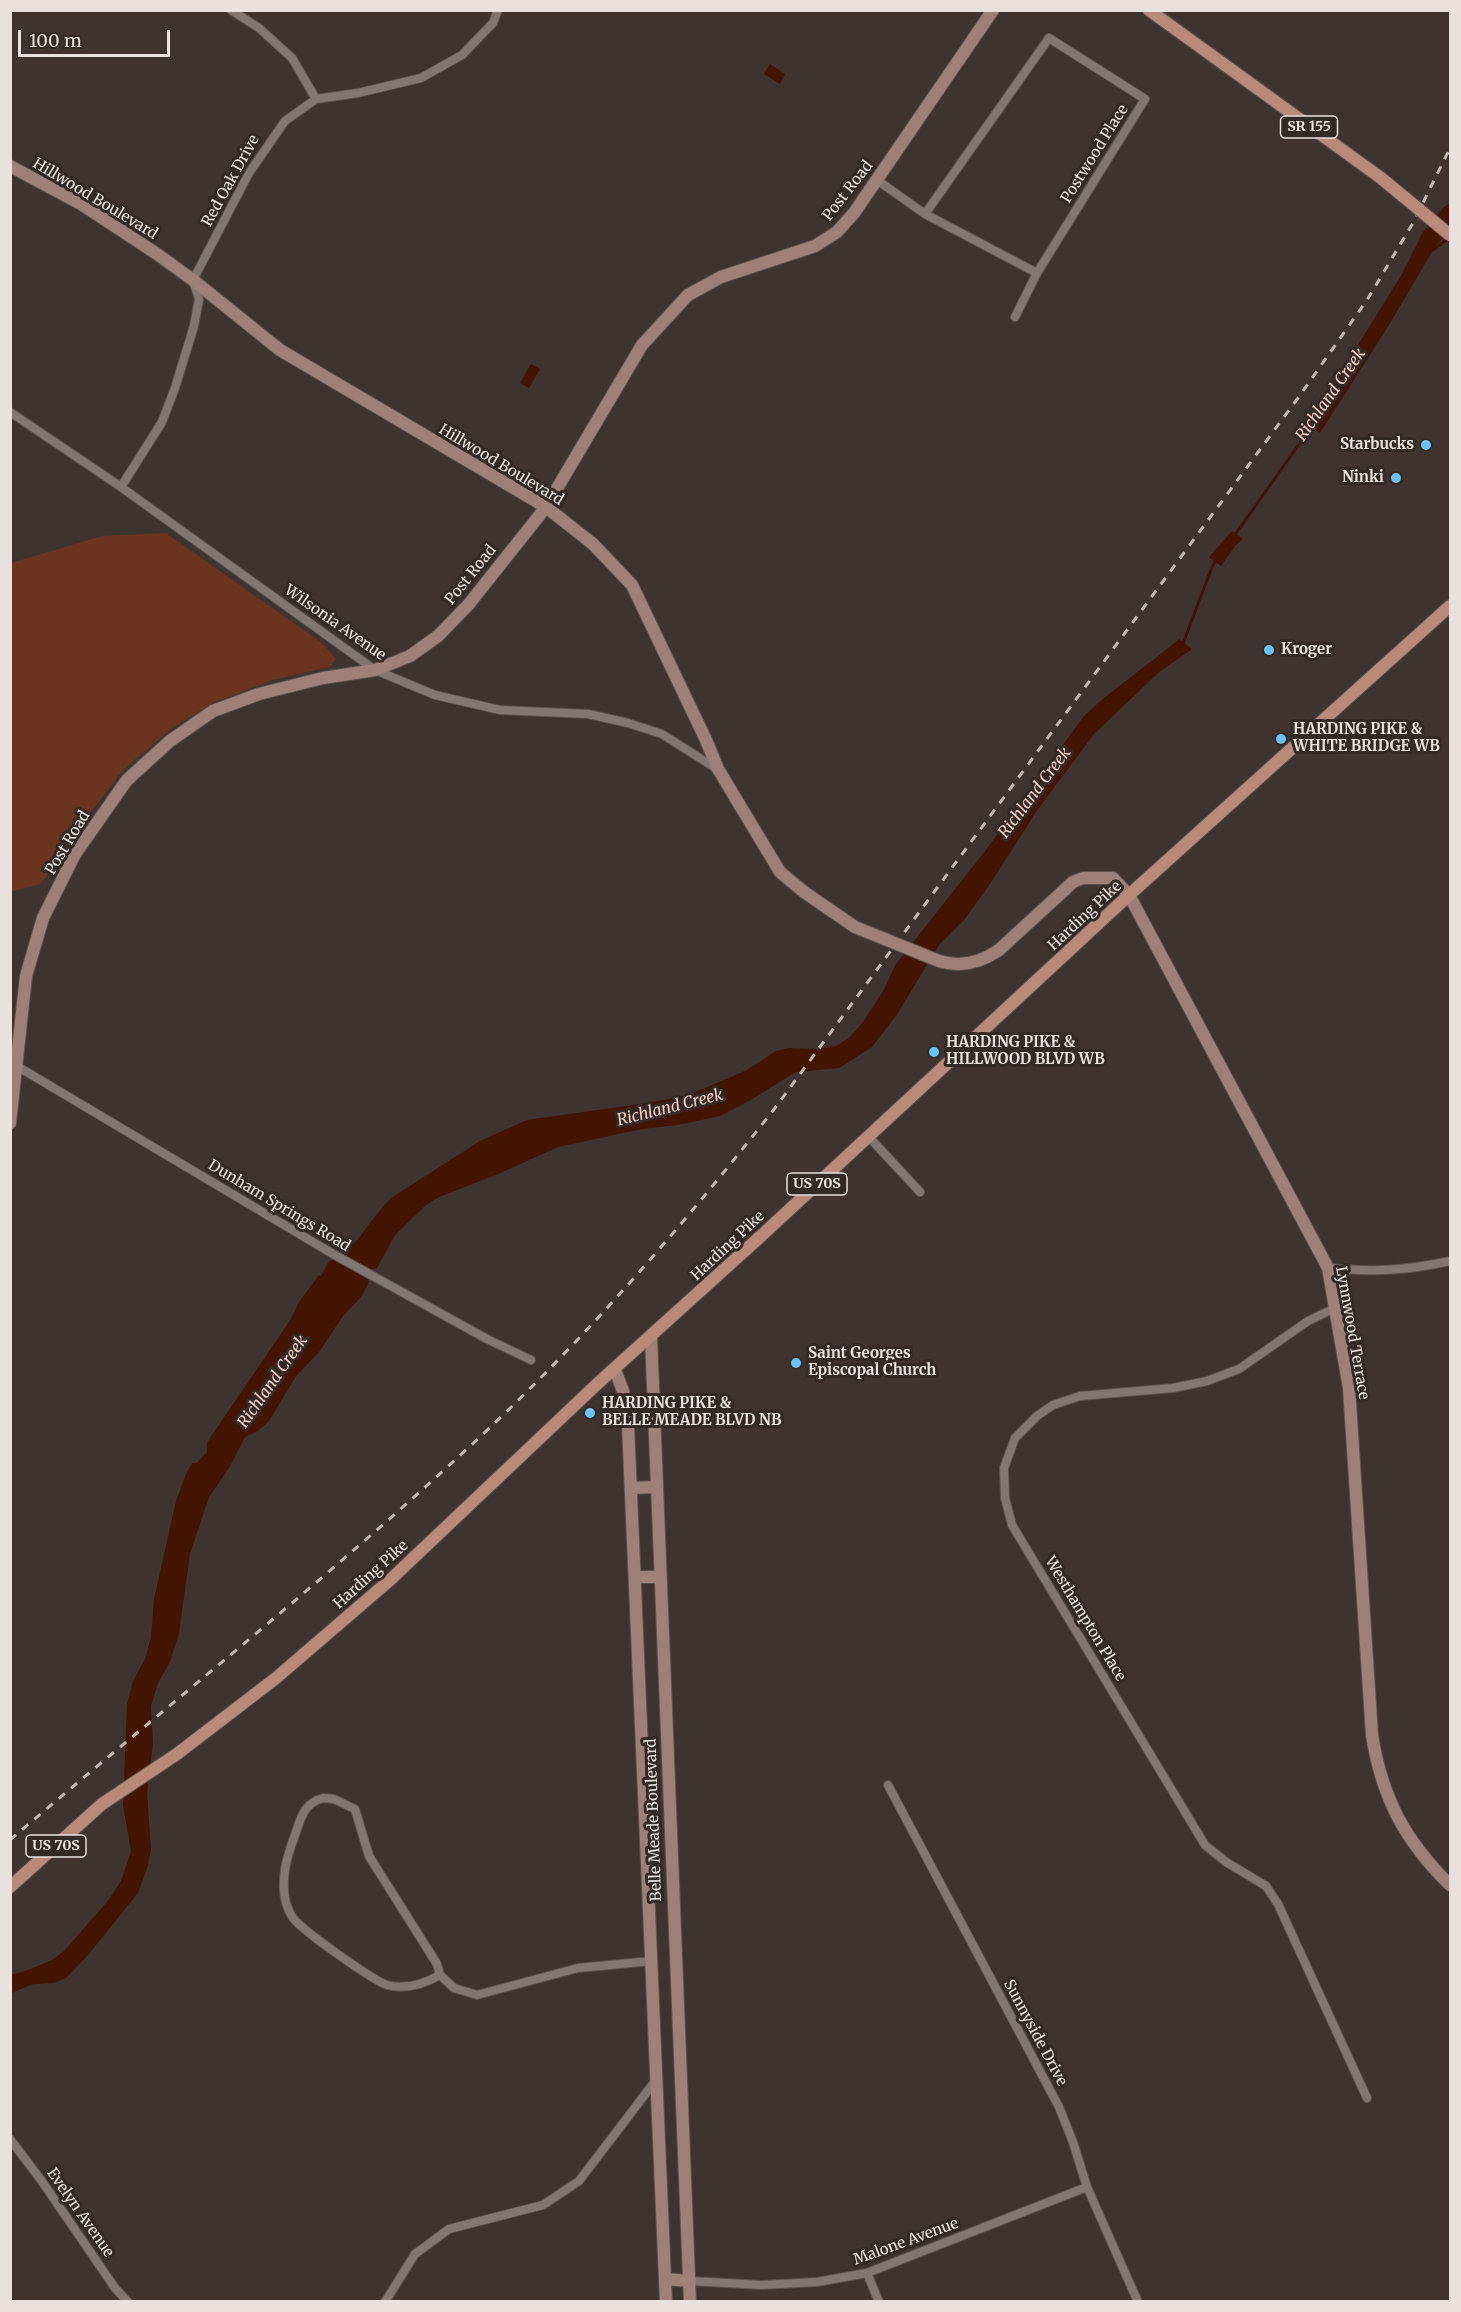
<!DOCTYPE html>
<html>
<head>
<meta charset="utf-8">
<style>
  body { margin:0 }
  #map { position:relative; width:1461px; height:2312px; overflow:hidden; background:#3e332f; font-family:Merriweather,serif }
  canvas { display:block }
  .frame { position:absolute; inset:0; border:12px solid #e8e1de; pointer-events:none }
  .scale { position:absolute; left:18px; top:30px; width:152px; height:27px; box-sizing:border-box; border:3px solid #e8e1de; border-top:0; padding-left:8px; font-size:18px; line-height:21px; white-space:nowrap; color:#e8e1de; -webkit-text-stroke:4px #332925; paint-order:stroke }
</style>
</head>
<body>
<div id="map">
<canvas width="1461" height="2312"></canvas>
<div class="frame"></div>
<div class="scale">100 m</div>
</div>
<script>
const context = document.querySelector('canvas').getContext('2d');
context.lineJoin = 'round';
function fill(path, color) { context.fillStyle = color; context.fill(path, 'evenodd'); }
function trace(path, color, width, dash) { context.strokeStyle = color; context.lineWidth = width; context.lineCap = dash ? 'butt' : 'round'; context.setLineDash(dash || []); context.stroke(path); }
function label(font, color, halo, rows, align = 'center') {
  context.font = font + ' Merriweather,serif'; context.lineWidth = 6; context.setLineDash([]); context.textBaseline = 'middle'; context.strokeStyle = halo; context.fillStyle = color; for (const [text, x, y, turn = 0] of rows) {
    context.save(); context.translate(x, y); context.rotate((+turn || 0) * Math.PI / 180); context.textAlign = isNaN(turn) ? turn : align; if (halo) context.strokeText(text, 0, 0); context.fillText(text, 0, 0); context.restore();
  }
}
fill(new Path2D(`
  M 166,533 L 322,643 L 336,659 L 330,667 L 272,680 L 213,703 L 172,728 L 124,769 L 88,816 L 57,864 L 40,884 L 14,891 L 11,890 L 11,563 L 102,536 Z`), '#6b3421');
fill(new Path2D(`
  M 770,64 L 785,74 L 780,84 L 764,74 Z
  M 1450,203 L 1450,232 L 1436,245 L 1389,325 L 1320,433 L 1308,425 L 1402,274 L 1423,232 L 1444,207 Z
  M 531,364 L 540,369 L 529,388 L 520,383 Z
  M 1232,531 L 1243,539 L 1235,546 L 1221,566 L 1209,557 Z
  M 1179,639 L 1192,649 L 1158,673 L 1094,734 L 1038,809 L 990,884 L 964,920 L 939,945 L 896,1016 L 872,1047 L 839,1068 L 796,1072 L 749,1101 L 720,1116 L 678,1125 L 642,1129 L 558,1147 L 496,1175 L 439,1197 L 426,1205 L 395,1235 L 377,1268 L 370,1270 L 366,1276 L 369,1282 L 361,1297 L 343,1316 L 319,1352 L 296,1376 L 269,1421 L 258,1431 L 245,1437 L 229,1468 L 209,1497 L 190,1554 L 179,1633 L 170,1662 L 158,1683 L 151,1706 L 153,1744 L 147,1793 L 151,1849 L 148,1865 L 138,1893 L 88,1955 L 66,1978 L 53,1983 L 22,1985 L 11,1990 L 11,1975 L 31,1969 L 52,1960 L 64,1951 L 107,1902 L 121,1881 L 131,1851 L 123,1805 L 127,1704 L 133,1681 L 145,1659 L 151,1637 L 154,1599 L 176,1501 L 186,1474 L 192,1463 L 197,1463 L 207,1452 L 207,1444 L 210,1438 L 291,1319 L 299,1302 L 319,1275 L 321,1276 L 329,1261 L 337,1259 C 343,1251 351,1247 358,1239 C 369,1225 379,1210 391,1198 L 480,1141 L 527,1120 L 647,1103 L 689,1095 L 747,1070 L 776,1051 L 789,1048 L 819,1049 L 836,1046 L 850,1037 L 863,1022 L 883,991 L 896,964 L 989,846 L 1084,716 C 1113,688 1148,666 1179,639 Z`), '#441404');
trace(new Path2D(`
  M 1430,252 L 1449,238
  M 1234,536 L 1312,426
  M 1182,646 L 1212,567 L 1216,560
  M 10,1992 L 31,1983`), '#441404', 3);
const street = new Path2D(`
  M 231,10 L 259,28 L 292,58 L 316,99
  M 877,180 L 925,214
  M 1015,317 L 1037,273 L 1145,99 L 1049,38 L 925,214 L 1037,273
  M 10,412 L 121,487 L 375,670 L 435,695 L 500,710 L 588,714 L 628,723 L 662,734 L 717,769
  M 121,487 L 162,422 L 175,388 L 194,326 L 199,299 L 193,280 L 249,173 L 285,121 L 316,99 L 358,93 L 421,78 L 462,55 L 493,23 L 498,10
  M 10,1062 L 333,1254 L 487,1339 L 531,1360
  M 868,1136 L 920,1192
  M 1328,1268 C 1374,1272 1404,1271 1450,1261
  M 1335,1308 L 1308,1321 L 1239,1369 L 1207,1381 L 1173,1388 L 1080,1396 L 1053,1405 L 1037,1416 L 1015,1438 L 1004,1468 L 1005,1498 L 1012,1525 L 1205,1845 L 1226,1862 L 1266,1886 L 1278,1904 L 1367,2098
  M 888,1785 L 1059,2107 L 1073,2142 L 1087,2187 L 1138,2302
  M 323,1798 L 334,1799 L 355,1809 L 369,1856 L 437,1964 L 440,1975 C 424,1984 406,1990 387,1985 C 374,1981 303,1931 294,1919 C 290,1915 288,1908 286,1903 C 280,1880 287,1856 295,1835 C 301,1818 303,1804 323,1798 Z
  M 440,1975 L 454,1988 L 477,1995 L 578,1968 L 652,1961
  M 10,2139 L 41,2180 L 115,2288 L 128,2302
  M 867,2273 L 879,2302
  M 690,2281 L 762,2285 L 817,2282 L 867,2273 L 1087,2187
  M 385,2302 L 415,2254 L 449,2229 L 543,2205 L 579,2181 L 656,2080`);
const secondary = new Path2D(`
  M 10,166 L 81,204 L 157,254 L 193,280 L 280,350 L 546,507 L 593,544 L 632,585 L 706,740 L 718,769 L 780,872 L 804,892 L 855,927
  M 939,961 C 961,968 980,963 999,950 L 1073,882 L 1083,878 L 1113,878 L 1129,895 L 1328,1268 L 1349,1388 L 1372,1735 C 1382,1798 1405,1841 1450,1885
  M 10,1123 L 26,976 L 43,918 L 75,854 L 127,780 L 170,741 L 213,711 L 259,694 L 323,678 L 375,670 L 410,656 L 438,636 L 469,604 L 546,507 L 642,345 L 688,295 L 721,277 L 815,246 L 837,232 L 854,213 L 993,10
  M 651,1337 L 690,2302
  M 615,1370 L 623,1391 L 628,1425 L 666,2302
  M 631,1488 L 655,1487
  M 635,1577 L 659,1577
  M 665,2279 L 690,2281`);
const primary = new Path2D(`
  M 1149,10 L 1381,178
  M 10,1887 L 102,1804 L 177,1754 L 276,1678 L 390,1580 L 596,1385 L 761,1236 L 1129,895 L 1450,606`);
trace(street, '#5b524f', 10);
trace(secondary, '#5b524f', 14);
trace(primary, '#5b524f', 14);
trace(street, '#827672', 8);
trace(secondary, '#9e8076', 12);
trace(primary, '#b98a7a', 12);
trace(new Path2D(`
  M 10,1840 C 163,1709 321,1584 468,1448 C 581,1344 681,1228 775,1108 L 1298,398 L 1367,300 L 1413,223 L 1450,148`), '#beb6b3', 3, [8, 8]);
const secondaryBridge = new Path2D(`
  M 855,927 L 939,961`);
const primaryBridge = new Path2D(`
  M 1381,178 L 1450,235`);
trace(secondaryBridge, '#5b524f', 14, []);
trace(primaryBridge, '#5b524f', 14, []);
trace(secondaryBridge, '#9e8076', 12);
trace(primaryBridge, '#b98a7a', 12);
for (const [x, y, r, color] of [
  [1426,445,6,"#6bc3f2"],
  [1396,478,6,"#6bc3f2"],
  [1269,650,6,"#6bc3f2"],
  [1281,739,6,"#6bc3f2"],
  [934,1052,6,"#6bc3f2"],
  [796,1363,6,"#6bc3f2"],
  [590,1413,6,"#6bc3f2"]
]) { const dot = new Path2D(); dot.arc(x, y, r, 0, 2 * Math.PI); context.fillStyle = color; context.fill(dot); trace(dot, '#332925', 2); }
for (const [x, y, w] of [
  [1309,127,57],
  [817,1184,60],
  [56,1846,60]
]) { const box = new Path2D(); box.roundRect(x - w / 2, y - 11, w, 22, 4.5); context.fillStyle = '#332925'; context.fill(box); trace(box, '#e8e1de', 1.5); }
label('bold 14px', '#e8e1de', null, [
  ["SR 155",1309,127],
  ["US 70S",817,1184],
  ["US 70S",56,1846]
]);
label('15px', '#e8e1de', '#332925', [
  ["Postwood Place",1095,154,-58],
  ["Red Oak Drive",231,181,-61],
  ["Post Road",848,191,-52],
  ["Hillwood Boulevard",95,199,31],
  ["Hillwood Boulevard",501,465,31],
  ["Post Road",471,575,-51],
  ["Wilsonia Avenue",335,623,35],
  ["Post Road",68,843,-59],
  ["Harding Pike",1085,916,-43],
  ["Dunham Springs Road",279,1206,31],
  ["Harding Pike",728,1246,-43],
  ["Lynnwood Terrace",1352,1333,80],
  ["Harding Pike",371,1575,-42],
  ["Westhampton Place",1085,1619,59],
  ["Belle Meade Boulevard",654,1820,-92],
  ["Sunnyside Drive",1035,2033,62],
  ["Evelyn Avenue",80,2213,55],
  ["Malone Avenue",906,2242,-20]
]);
label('bold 15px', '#e8e1de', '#332925', [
  ["Starbucks",1414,445,"right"],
  ["Ninki",1384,478,"right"],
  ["Kroger",1281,650],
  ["HARDING PIKE &",1293,730],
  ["WHITE BRIDGE WB",1293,747],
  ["HARDING PIKE &",946,1043],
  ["HILLWOOD BLVD WB",946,1060],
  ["Saint Georges",808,1354],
  ["Episcopal Church",808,1371],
  ["HARDING PIKE &",602,1404],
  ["BELLE MEADE BLVD NB",602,1421]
], 'left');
label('italic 16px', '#f9cfc1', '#332925', [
  ["Richland Creek",1331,395,-55],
  ["Richland Creek",1035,793,-53],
  ["Richland Creek",670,1108,-14],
  ["Richland Creek",273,1382,-55]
]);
</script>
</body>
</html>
